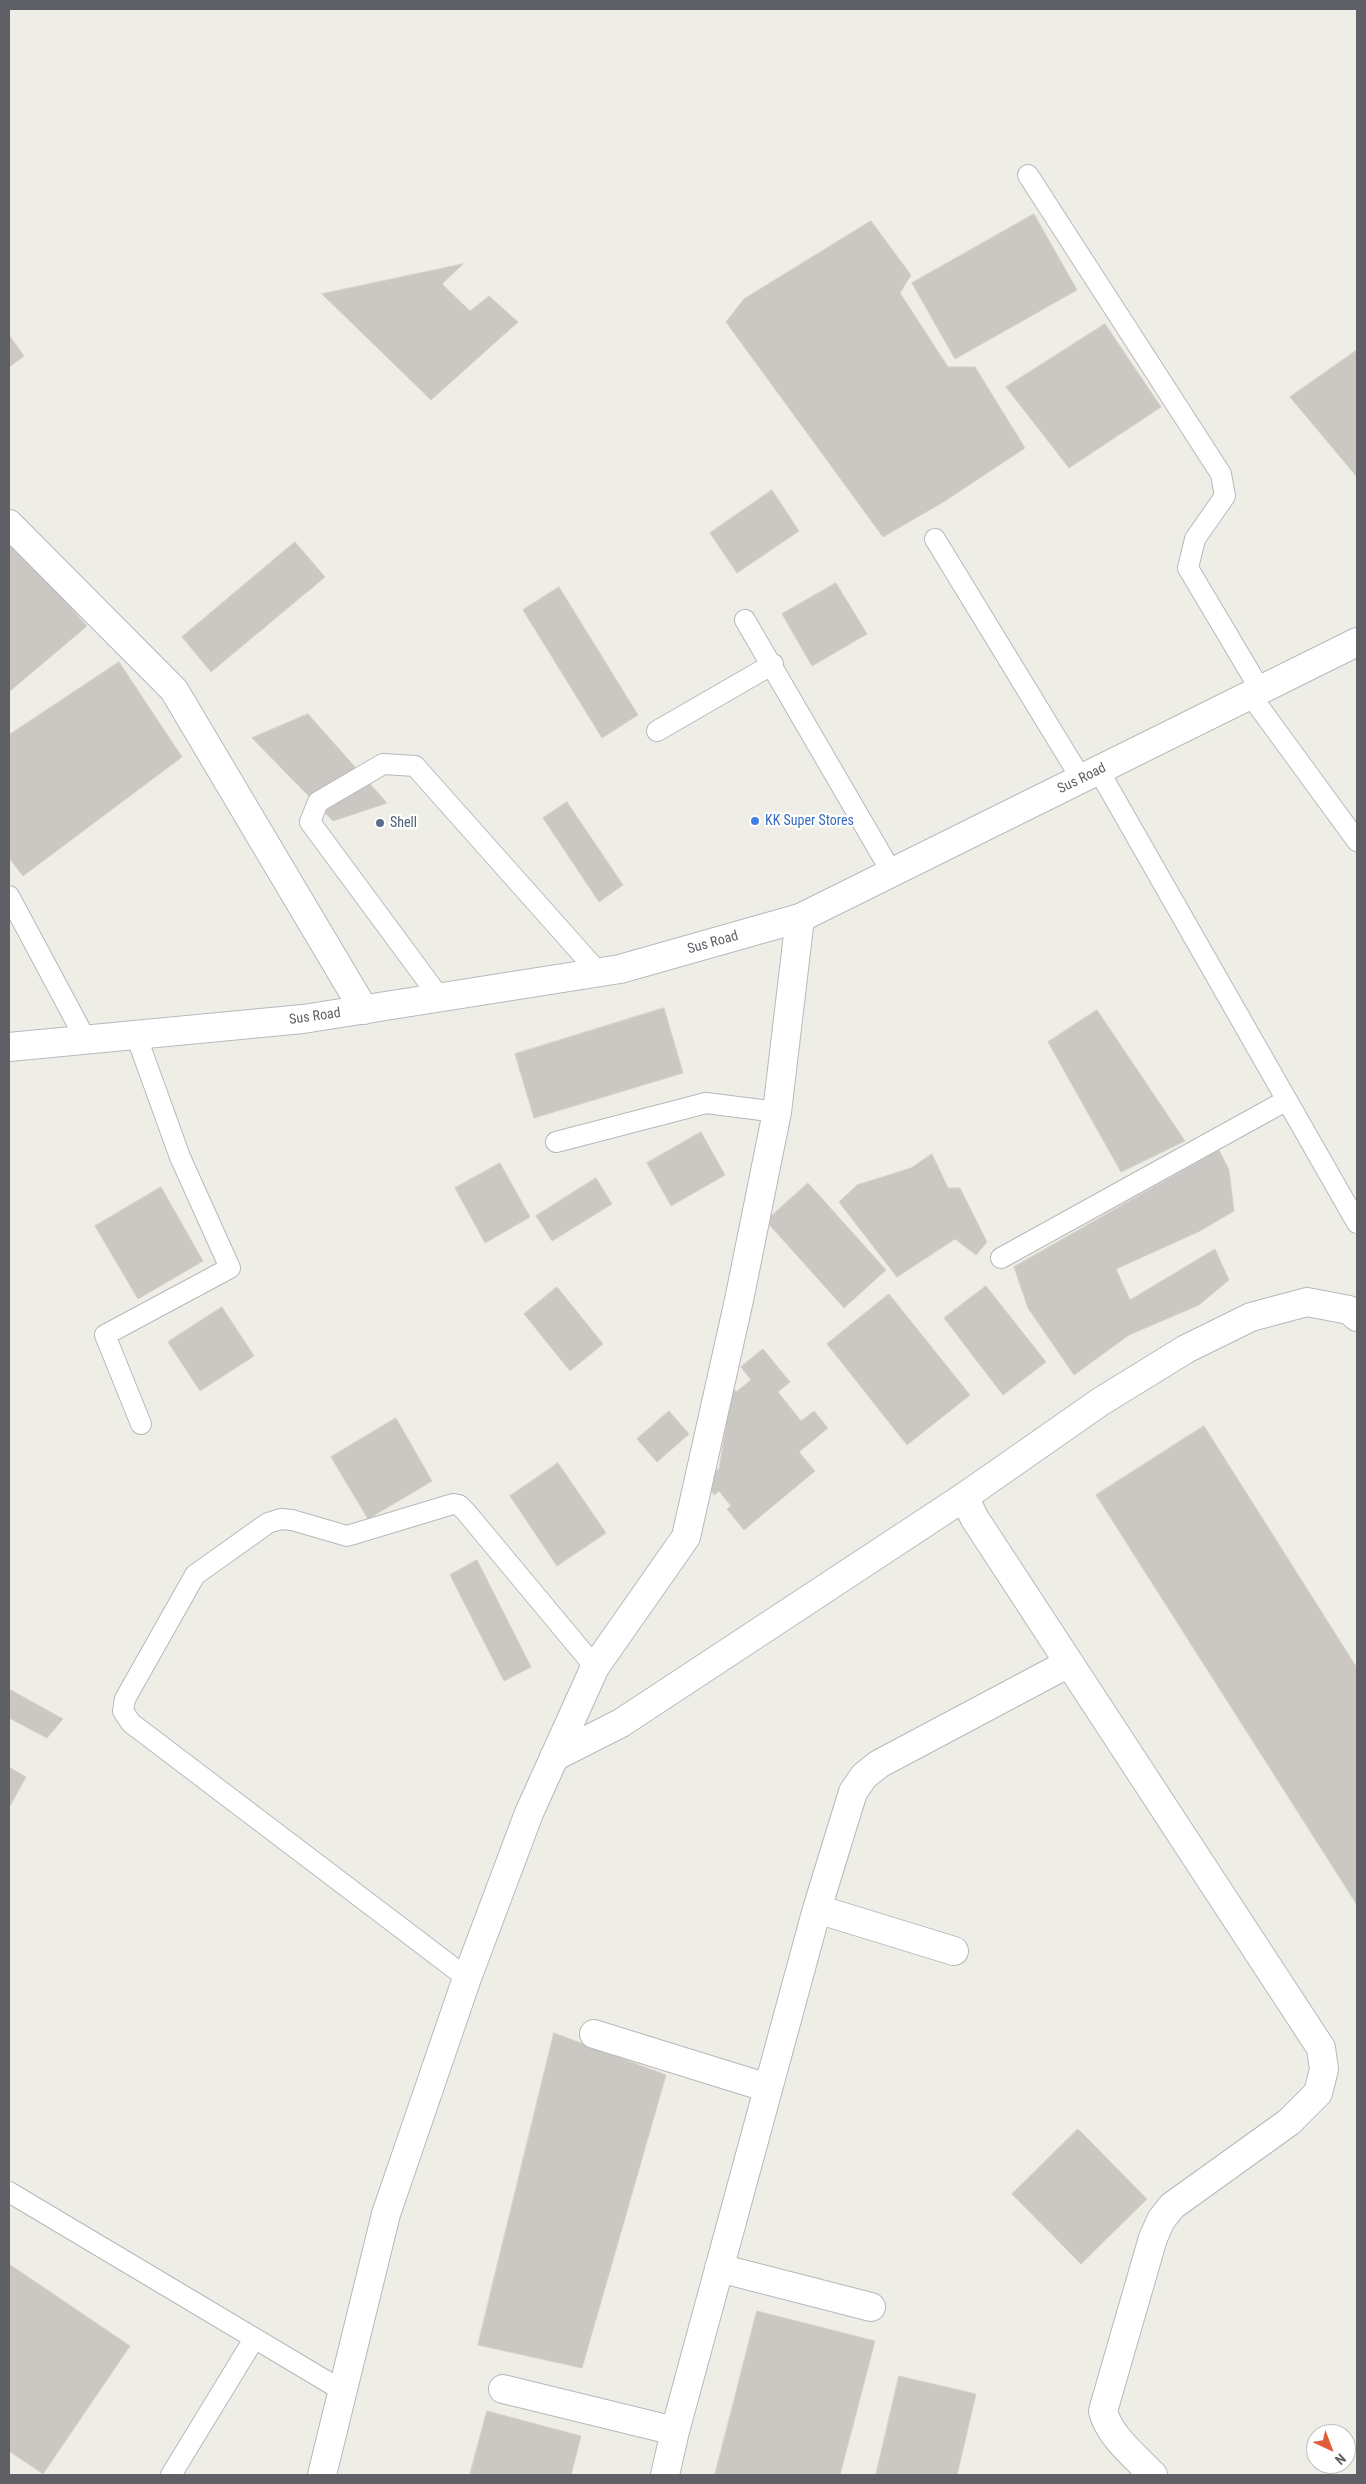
<!DOCTYPE html>
<html>
<head>
<meta charset="utf-8">
<style>
  body { margin:0 }
  #map { position:relative; width:1366px; height:2484px; overflow:hidden; background:#efeee6; font-family:"Roboto Condensed",sans-serif }
  canvas { display:block }
  .frame { position:absolute; inset:0; border:10px solid #5e6066; pointer-events:none }
  .north { position:absolute; left:1306px; top:2424px; width:50px; height:50px; box-sizing:border-box; background:#fff; border:1px solid #bfbfc2; border-radius:50%; rotate:137deg; font-size:14px; font-weight:700; line-height:20px; text-align:center; color:#5e6066 }
  .north::after { content:''; display:block; margin:auto; width:18px; height:22px; background:#df5c3c; clip-path:polygon(50% 0,100% 100%,50% 72%,0 100%) }
</style>
</head>
<body>
<div id="map">
<canvas width="1366" height="2484"></canvas>
<div class="frame"></div>
<div class="north">N</div>
</div>
<script>
const context = document.querySelector('canvas').getContext('2d');
context.lineJoin = 'round';
function fill(path, color) { context.fillStyle = color; context.fill(path, 'evenodd'); }
function trace(path, color, width, dash) { context.strokeStyle = color; context.lineWidth = width; context.lineCap = dash ? 'butt' : 'round'; context.setLineDash(dash || []); context.stroke(path); }
function label(font, color, halo, rows, align = 'center') {
  context.font = font + ' "Roboto Condensed",sans-serif'; context.lineWidth = 4.5; context.setLineDash([]); context.textBaseline = 'middle'; context.strokeStyle = halo; context.fillStyle = color; for (const [text, x, y, turn = 0] of rows) {
    context.save(); context.translate(x, y); context.rotate((+turn || 0) * Math.PI / 180); context.textAlign = isNaN(turn) ? turn : align; if (halo) context.strokeText(text, 0, 0); context.fillText(text, 0, 0); context.restore();
  }
}
const building = new Path2D(`
  M 1034,214 L 1077,290 L 955,359 L 912,283 Z
  M 871,221 L 911,275 L 900,293 L 948,367 L 975,367 L 1025,448 L 945,501 L 883,537 L 726,322 L 744,299 Z
  M 463,264 L 442,284 L 470,311 L 489,296 L 518,322 L 431,400 L 322,294 Z
  M 1105,324 L 1161,407 L 1069,468 L 1006,387 Z
  M 9,335 L 24,356 L 9,367 Z
  M 1357,350 L 1357,477 L 1290,397 Z
  M 772,490 L 799,531 L 737,573 L 710,533 Z
  M 9,537 L 87,626 L 9,692 Z
  M 295,542 L 325,577 L 211,672 L 182,637 Z
  M 836,583 L 867,634 L 812,666 L 782,614 Z
  M 559,587 L 638,715 L 602,738 L 523,610 Z
  M 119,662 L 182,757 L 23,876 L 9,858 L 9,735 Z
  M 308,714 L 387,803 L 333,821 L 252,738 Z
  M 567,802 L 623,885 L 599,902 L 543,818 Z
  M 664,1008 L 683,1073 L 534,1118 L 515,1054 Z
  M 1097,1010 L 1185,1141 L 1121,1172 L 1048,1042 Z
  M 701,1132 L 725,1175 L 671,1206 L 647,1163 Z
  M 1219,1150 L 1229,1170 L 1234,1211 L 1200,1231 L 1116,1269 L 1130,1300 L 1215,1249 L 1229,1280 L 1199,1305 L 1129,1335 L 1074,1375 L 1028,1308 L 1014,1267 Z
  M 932,1154 L 948,1188 L 960,1188 L 987,1242 L 976,1255 L 955,1239 L 897,1277 L 839,1202 L 857,1185 L 911,1168 Z
  M 500,1163 L 530,1217 L 485,1243 L 455,1188 Z
  M 596,1178 L 612,1204 L 552,1241 L 536,1216 Z
  M 808,1183 L 886,1270 L 844,1308 L 766,1221 Z
  M 161,1187 L 203,1261 L 138,1299 L 95,1226 Z
  M 986,1286 L 1046,1362 L 1003,1395 L 944,1318 Z
  M 557,1287 L 603,1344 L 570,1371 L 524,1314 Z
  M 889,1294 L 970,1395 L 907,1445 L 827,1344 Z
  M 222,1307 L 254,1356 L 200,1391 L 168,1342 Z
  M 763,1349 L 790,1382 L 778,1392 L 801,1421 L 814,1411 L 828,1428 L 799,1452 L 815,1471 L 744,1530 L 727,1509 L 731,1506 L 719,1491 L 714,1495 L 704,1478 L 719,1469 L 729,1407 L 727,1379 L 736,1392 L 751,1380 L 741,1367 Z
  M 669,1411 L 689,1434 L 657,1462 L 637,1439 Z
  M 396,1418 L 432,1481 L 368,1519 L 331,1457 Z
  M 1204,1426 L 1357,1668 L 1357,1905 L 1096,1495 Z
  M 558,1463 L 606,1533 L 557,1566 L 510,1496 Z
  M 477,1560 L 531,1667 L 504,1681 L 450,1575 Z
  M 9,1689 L 63,1719 L 47,1738 L 9,1718 Z
  M 9,1767 L 26,1777 L 10,1806 L 9,1806 Z
  M 554,2033 L 666,2075 L 582,2368 L 478,2345 Z
  M 1078,2129 L 1147,2199 L 1081,2264 L 1012,2194 Z
  M 9,2264 L 130,2346 L 43,2474 L 9,2451 Z
  M 757,2311 L 875,2341 L 840,2475 L 715,2475 Z
  M 899,2376 L 976,2394 L 957,2475 L 876,2475 Z
  M 487,2411 L 581,2436 L 571,2475 L 470,2475 Z`);
fill(building, '#cbc8c4');
trace(building, '#d4d1c5', 1);
const service = new Path2D(`
  M 1028,175 L 1221,474 L 1225,496 L 1195,539 L 1188,568 L 1261,691
  M 935,539 L 1082,780
  M 745,620 L 892,873
  M 1251,696 L 1357,841
  M 657,731 L 773,664
  M 1099,771 L 1357,1223
  M 9,896 L 86,1040
  M 440,998 L 310,822 L 318,802 L 383,764 L 415,766 L 599,973
  M 136,1035 L 180,1157 L 230,1268 L 105,1335 L 141,1424
  M 556,1142 L 706,1103 L 777,1112
  M 1001,1258 L 1287,1100
  M 467,1978 L 131,1723 L 123,1711 L 125,1699 L 195,1575 L 268,1523 L 281,1519 L 292,1520 L 347,1536 L 453,1504 L 459,1505 L 466,1512 L 595,1667
  M 9,2192 L 343,2391
  M 171,2475 L 254,2339`);
const minor = new Path2D(`
  M 9,524 L 174,690 L 364,1010
  M 964,1497 L 975,1519 L 1321,2048 L 1324,2069 L 1318,2093 L 1289,2122 L 1172,2206 L 1161,2220 L 1153,2238 L 1103,2411 C 1109,2436 1135,2456 1153,2475
  M 554,1757 L 621,1723 L 964,1497 L 1100,1402 L 1186,1349 L 1251,1317 L 1307,1302 L 1349,1310 L 1357,1317
  M 817,1909 L 954,1951
  M 594,2034 L 768,2088
  M 719,2268 L 871,2307
  M 503,2389 L 675,2431
  M 665,2475 L 675,2431 L 817,1909 L 853,1792 L 864,1776 L 879,1764 L 1069,1663`);
const tertiary = new Path2D(`
  M 322,2475 L 386,2214 L 467,1978 L 529,1813 L 595,1667 L 686,1537 L 739,1300 L 777,1112 L 800,918`);
const secondary = new Path2D(`
  M 9,1047 L 303,1019 L 620,969 L 800,918 L 1357,642`);
trace(service, '#b6b8bc', 22);
trace(minor, '#b6b8bc', 30);
trace(tertiary, '#b6b8bc', 30);
trace(secondary, '#b8b9bf', 30);
trace(service, '#fff', 20);
trace(minor, '#fff', 28);
trace(tertiary, '#fff', 28);
trace(secondary, '#fff', 28);
for (const [x, y, r, color] of [
  [755,821,5,"#3f7fe0"],
  [380,823,5,"#5c6f8a"]
]) { const dot = new Path2D(); dot.arc(x, y, r, 0, 2 * Math.PI); context.fillStyle = color; context.fill(dot); trace(dot, '#fff', 2); }
label('14px', '#5e6066', '#fff', [
  ["Sus Road",1082,779,-26],
  ["Sus Road",713,943,-16],
  ["Sus Road",315,1017,-8]
]);
label('14px', '#366cbe', '#fff', [
  ["KK Super Stores",765,821]
], 'left');
label('14px', '#4e5e75', '#fff', [
  ["Shell",390,823]
], 'left');
</script>
</body>
</html>
